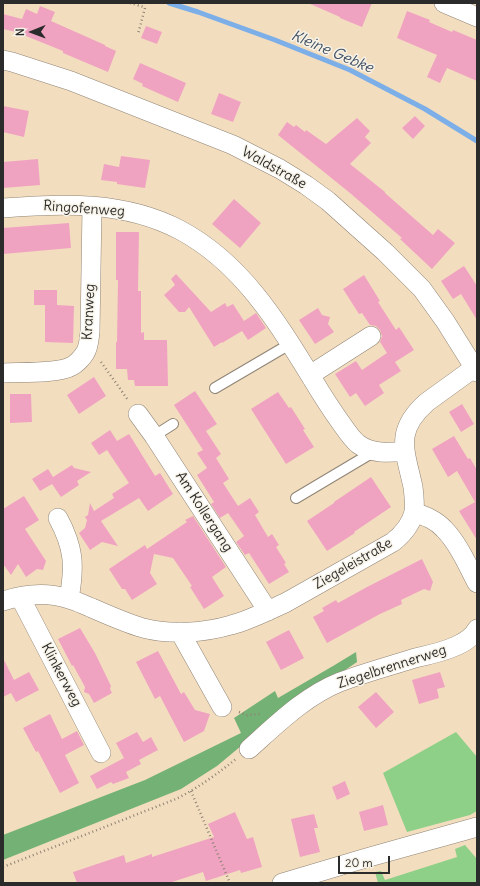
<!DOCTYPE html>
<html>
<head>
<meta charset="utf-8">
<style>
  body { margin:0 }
  #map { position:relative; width:480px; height:886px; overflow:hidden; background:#f3ddbf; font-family:Delius,sans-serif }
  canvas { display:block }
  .frame { position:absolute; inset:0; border:4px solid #2b2b2b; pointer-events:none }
  .north { position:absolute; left:12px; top:12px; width:40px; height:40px; -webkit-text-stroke:3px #f7f3e8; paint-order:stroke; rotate:269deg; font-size:11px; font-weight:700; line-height:16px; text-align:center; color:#2b2b2b }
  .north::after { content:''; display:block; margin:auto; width:14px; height:18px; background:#2b2b2b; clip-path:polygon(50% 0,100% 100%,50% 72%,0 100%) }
  .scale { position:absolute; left:338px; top:856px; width:52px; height:18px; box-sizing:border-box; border:2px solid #2b2b2b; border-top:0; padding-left:5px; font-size:12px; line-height:14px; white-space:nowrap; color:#2b2b2b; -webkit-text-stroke:3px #f7f3e8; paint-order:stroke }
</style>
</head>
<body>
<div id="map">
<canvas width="480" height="886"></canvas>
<div class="frame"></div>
<div class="north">N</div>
<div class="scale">20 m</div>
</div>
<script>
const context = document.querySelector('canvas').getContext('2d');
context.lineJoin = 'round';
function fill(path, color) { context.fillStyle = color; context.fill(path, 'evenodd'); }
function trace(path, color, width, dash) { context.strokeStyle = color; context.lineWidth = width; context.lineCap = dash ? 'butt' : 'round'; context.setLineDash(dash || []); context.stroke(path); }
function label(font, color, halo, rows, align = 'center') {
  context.font = font + ' Delius,sans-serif'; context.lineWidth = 3; context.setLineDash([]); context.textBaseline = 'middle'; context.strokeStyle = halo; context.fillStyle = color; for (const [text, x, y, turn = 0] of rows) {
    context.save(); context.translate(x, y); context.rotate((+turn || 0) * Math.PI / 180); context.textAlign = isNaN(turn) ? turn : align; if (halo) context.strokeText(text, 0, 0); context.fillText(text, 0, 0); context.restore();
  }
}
fill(new Path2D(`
  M 456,732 L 477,757 L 477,811 L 470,815 L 407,832 L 383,773 Z
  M 465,845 L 477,859 L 477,883 L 378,883 L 375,872 L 381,871 L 385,880 L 457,857 L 455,849 Z`), '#8fd088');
fill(new Path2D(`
  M 356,652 L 357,662 L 277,716 L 217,766 L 181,789 L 3,860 L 3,835 L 145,780 L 241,733 L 234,718 L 275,691 L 278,698 L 333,666 Z`), '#73b274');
trace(new Path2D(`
  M 169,3 L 198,12 L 275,40 L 350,70 L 425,109 L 477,141`), '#7caee8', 5);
fill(new Path2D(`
  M 308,3 L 372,3 L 362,27 L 340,18 L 340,17 Z
  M 40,6 L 55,12 L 51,21 L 105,45 L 105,46 L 116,51 L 108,72 L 63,53 L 63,51 L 16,32 L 3,29 L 3,14 L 22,19 L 26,9 L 37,14 Z
  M 407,11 L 430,20 L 429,22 L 452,32 L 453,30 L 477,40 L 477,81 L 447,68 L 440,83 L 427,77 L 437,55 L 397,38 Z
  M 146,26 L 162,32 L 157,44 L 141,38 Z
  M 140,63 L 186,83 L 178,102 L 142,86 L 143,84 L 133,79 Z
  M 219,93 L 241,102 L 233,122 L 211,114 Z
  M 3,106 L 29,111 L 24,137 L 3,132 Z
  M 415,116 L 425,126 L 413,139 L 402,128 Z
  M 357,118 L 370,131 L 365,137 L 371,143 L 350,164 L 385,192 L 385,193 L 433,235 L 438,229 L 455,243 L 432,269 L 400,239 L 402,238 L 350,193 L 278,135 L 287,122 L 294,127 L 296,125 L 305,132 L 306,130 L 326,144 Z
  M 121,156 L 150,160 L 145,188 L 117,184 L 117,182 L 101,180 L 104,164 L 119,167 Z
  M 38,159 L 40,185 L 3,188 L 3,162 Z
  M 234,199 L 261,223 L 240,248 L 212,224 Z
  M 69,223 L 71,248 L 3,254 L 3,228 Z
  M 116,232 L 139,232 L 138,291 L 141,291 L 141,333 L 144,332 L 144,340 L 167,340 L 168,386 L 135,386 L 134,380 L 128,380 L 127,369 L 116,369 L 116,342 L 117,342 L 118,280 L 116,280 Z
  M 464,266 L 477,286 L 477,320 L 461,294 L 453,299 L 441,281 Z
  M 176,274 L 211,312 L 225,303 L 227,307 L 233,304 L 244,321 L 256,313 L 266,328 L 248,340 L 242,331 L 222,343 L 222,342 L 214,347 L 189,307 L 185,312 L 179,312 L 164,295 L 175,285 L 171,279 Z
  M 364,275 L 380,301 L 378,302 L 396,330 L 399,327 L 414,350 L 395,362 L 401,371 L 379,385 L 384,393 L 365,406 L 356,393 L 350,397 L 335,374 L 356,361 L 362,370 L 387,353 L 380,342 L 382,336 L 380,330 L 376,326 L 370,325 L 362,313 L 359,314 L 343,289 Z
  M 34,290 L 57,290 L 57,305 L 74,306 L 73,343 L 45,342 L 45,305 L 34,305 Z
  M 318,308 L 322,315 L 330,317 L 328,324 L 334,332 L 315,344 L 299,320 Z
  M 94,377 L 106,396 L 79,414 L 67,395 Z
  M 195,391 L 217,424 L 206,431 L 221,454 L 216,458 L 229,479 L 223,483 L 238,506 L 250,498 L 259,512 L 255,515 L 268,537 L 272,534 L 279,545 L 276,547 L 286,563 L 284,564 L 289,572 L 269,584 L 249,553 L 245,555 L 236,542 L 244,536 L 228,513 L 220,518 L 211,504 L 214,502 L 197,475 L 207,468 L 197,453 L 203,450 L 174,405 Z
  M 278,392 L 289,408 L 291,407 L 305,429 L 303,430 L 314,447 L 286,464 L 251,409 Z
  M 10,394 L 31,394 L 32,422 L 10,423 Z
  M 462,404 L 474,424 L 461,432 L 449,412 Z
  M 110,430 L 117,441 L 129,434 L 155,476 L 160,473 L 173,494 L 148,511 L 139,498 L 101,521 L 118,546 L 102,542 L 90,550 L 79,533 L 85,528 L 87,520 L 85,517 L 88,515 L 90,503 L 94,511 L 114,498 L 112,494 L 129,483 L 107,450 L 99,455 L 91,443 Z
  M 454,436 L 468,459 L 470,458 L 477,470 L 477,540 L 459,511 L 475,502 L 457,471 L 448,477 L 432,449 Z
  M 72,465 L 74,468 L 91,472 L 77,481 L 79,485 L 61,497 L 52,484 L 40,491 L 32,479 L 48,469 L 53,477 Z
  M 371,477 L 391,507 L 354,532 L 355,533 L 327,551 L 307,521 L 334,503 L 334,502 Z
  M 24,496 L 39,520 L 25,529 L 46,561 L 43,570 L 37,569 L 26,577 L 18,564 L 11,575 L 3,564 L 3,509 Z
  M 193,516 L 226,567 L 212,577 L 224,596 L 204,609 L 190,587 L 192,586 L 173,558 L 154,554 L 150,573 L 157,584 L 132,600 L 125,589 L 122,589 L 109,569 L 145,545 L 147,549 L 187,522 L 185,520 Z
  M 422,559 L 433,582 L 430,591 L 424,589 L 401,600 L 402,604 L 380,614 L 327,643 L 313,617 L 324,611 L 322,608 L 336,600 L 338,603 L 367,587 Z
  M 80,628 L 95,653 L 111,686 L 110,689 L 112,693 L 94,703 L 89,694 L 84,692 L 85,687 L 73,665 L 72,666 L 58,639 Z
  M 289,630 L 304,658 L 281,670 L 266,642 Z
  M 158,651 L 181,694 L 184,692 L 195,710 L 210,714 L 204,731 L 184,742 L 160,696 L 155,699 L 136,662 Z
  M 3,658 L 14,680 L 29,672 L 39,690 L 16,702 L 11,693 L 3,697 Z
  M 440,672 L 445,687 L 437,689 L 439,698 L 419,704 L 412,680 Z
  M 376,692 L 394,712 L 376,728 L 358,707 Z
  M 50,714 L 62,739 L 77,731 L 84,745 L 65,755 L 79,783 L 60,793 L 38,751 L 36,752 L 23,728 Z
  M 137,732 L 143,742 L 151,737 L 158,750 L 139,760 L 141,764 L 126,772 L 129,778 L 113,784 L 111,782 L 97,789 L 90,776 L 124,758 L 116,743 Z
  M 345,781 L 350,794 L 337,800 L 332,787 Z
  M 383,805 L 388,825 L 364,831 L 359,812 Z
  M 235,812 L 247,839 L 253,837 L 262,867 L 241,873 L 240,870 L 206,881 L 203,872 L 169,883 L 77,883 L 73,872 L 124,855 L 126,863 L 152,854 L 152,857 L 214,837 L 208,824 Z
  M 314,814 L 318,828 L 314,828 L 320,852 L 300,857 L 291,819 Z`), '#f0a3c1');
const lane = new Path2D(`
  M 215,388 L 290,344
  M 154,436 L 173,424
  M 296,498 L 375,451`);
const street = new Path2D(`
  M 444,3 L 477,17
  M 3,60 L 12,62 L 71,81 L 233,145 L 280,169 L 306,185 L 328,201 L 385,252 L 422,289 L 445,321 L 477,372
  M 3,208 C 63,203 125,201 180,230 C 242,263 278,323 313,380 C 322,395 331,409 341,423 C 346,430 351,438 358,444 C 372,454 389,453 404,451
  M 3,373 C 20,372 58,374 72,366 C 76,364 82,358 85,353 C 89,347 89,339 90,332 L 92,207
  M 310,375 L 371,336
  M 138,414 L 154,436 L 268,611
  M 414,512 C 425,516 436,520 444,529 C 458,543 468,566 477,583
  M 58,518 C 74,548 75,565 69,599
  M 20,597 L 101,753
  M 3,601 C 24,594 48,592 69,599 C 77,601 84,605 92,608 C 108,615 126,623 143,628 C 170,635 204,633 231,625 C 250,620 267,611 285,603 L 393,542 C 403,534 411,525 414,512 C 415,504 414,495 413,487 C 405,450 394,431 427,402 L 474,368
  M 180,632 L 222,707
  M 249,749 C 277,724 305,696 340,682 C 364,673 390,666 415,658 C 429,655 443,652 456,646 C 465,642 473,637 477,629
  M 282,883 L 366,858 L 477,827`);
trace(lane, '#8f8475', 12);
trace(street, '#8f8475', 20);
trace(new Path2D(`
  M 130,3 L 144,7 L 145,8 L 138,34
  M 101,362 L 128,400
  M 239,712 L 247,715 L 260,714
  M 191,791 L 230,883
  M 3,867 L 176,799 C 198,788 217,774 236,759`), '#8f8475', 2.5, [1, 3]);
trace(lane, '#fff', 10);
trace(street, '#fff', 19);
label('14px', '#2b2b2b', '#f7f3e8', [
  ["Waldstraße",274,168,29],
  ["Ringofenweg",84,209,4],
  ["Kranweg",89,312,-87],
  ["Am Kollergang",204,512,57],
  ["Ziegeleistraße",353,564,-30],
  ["Ziegelbrennerweg",392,667,-18],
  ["Klinkerweg",61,675,62]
]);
label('italic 15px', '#435264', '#f7f3e8', [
  ["Kleine Gebke",332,52,23]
]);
</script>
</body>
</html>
